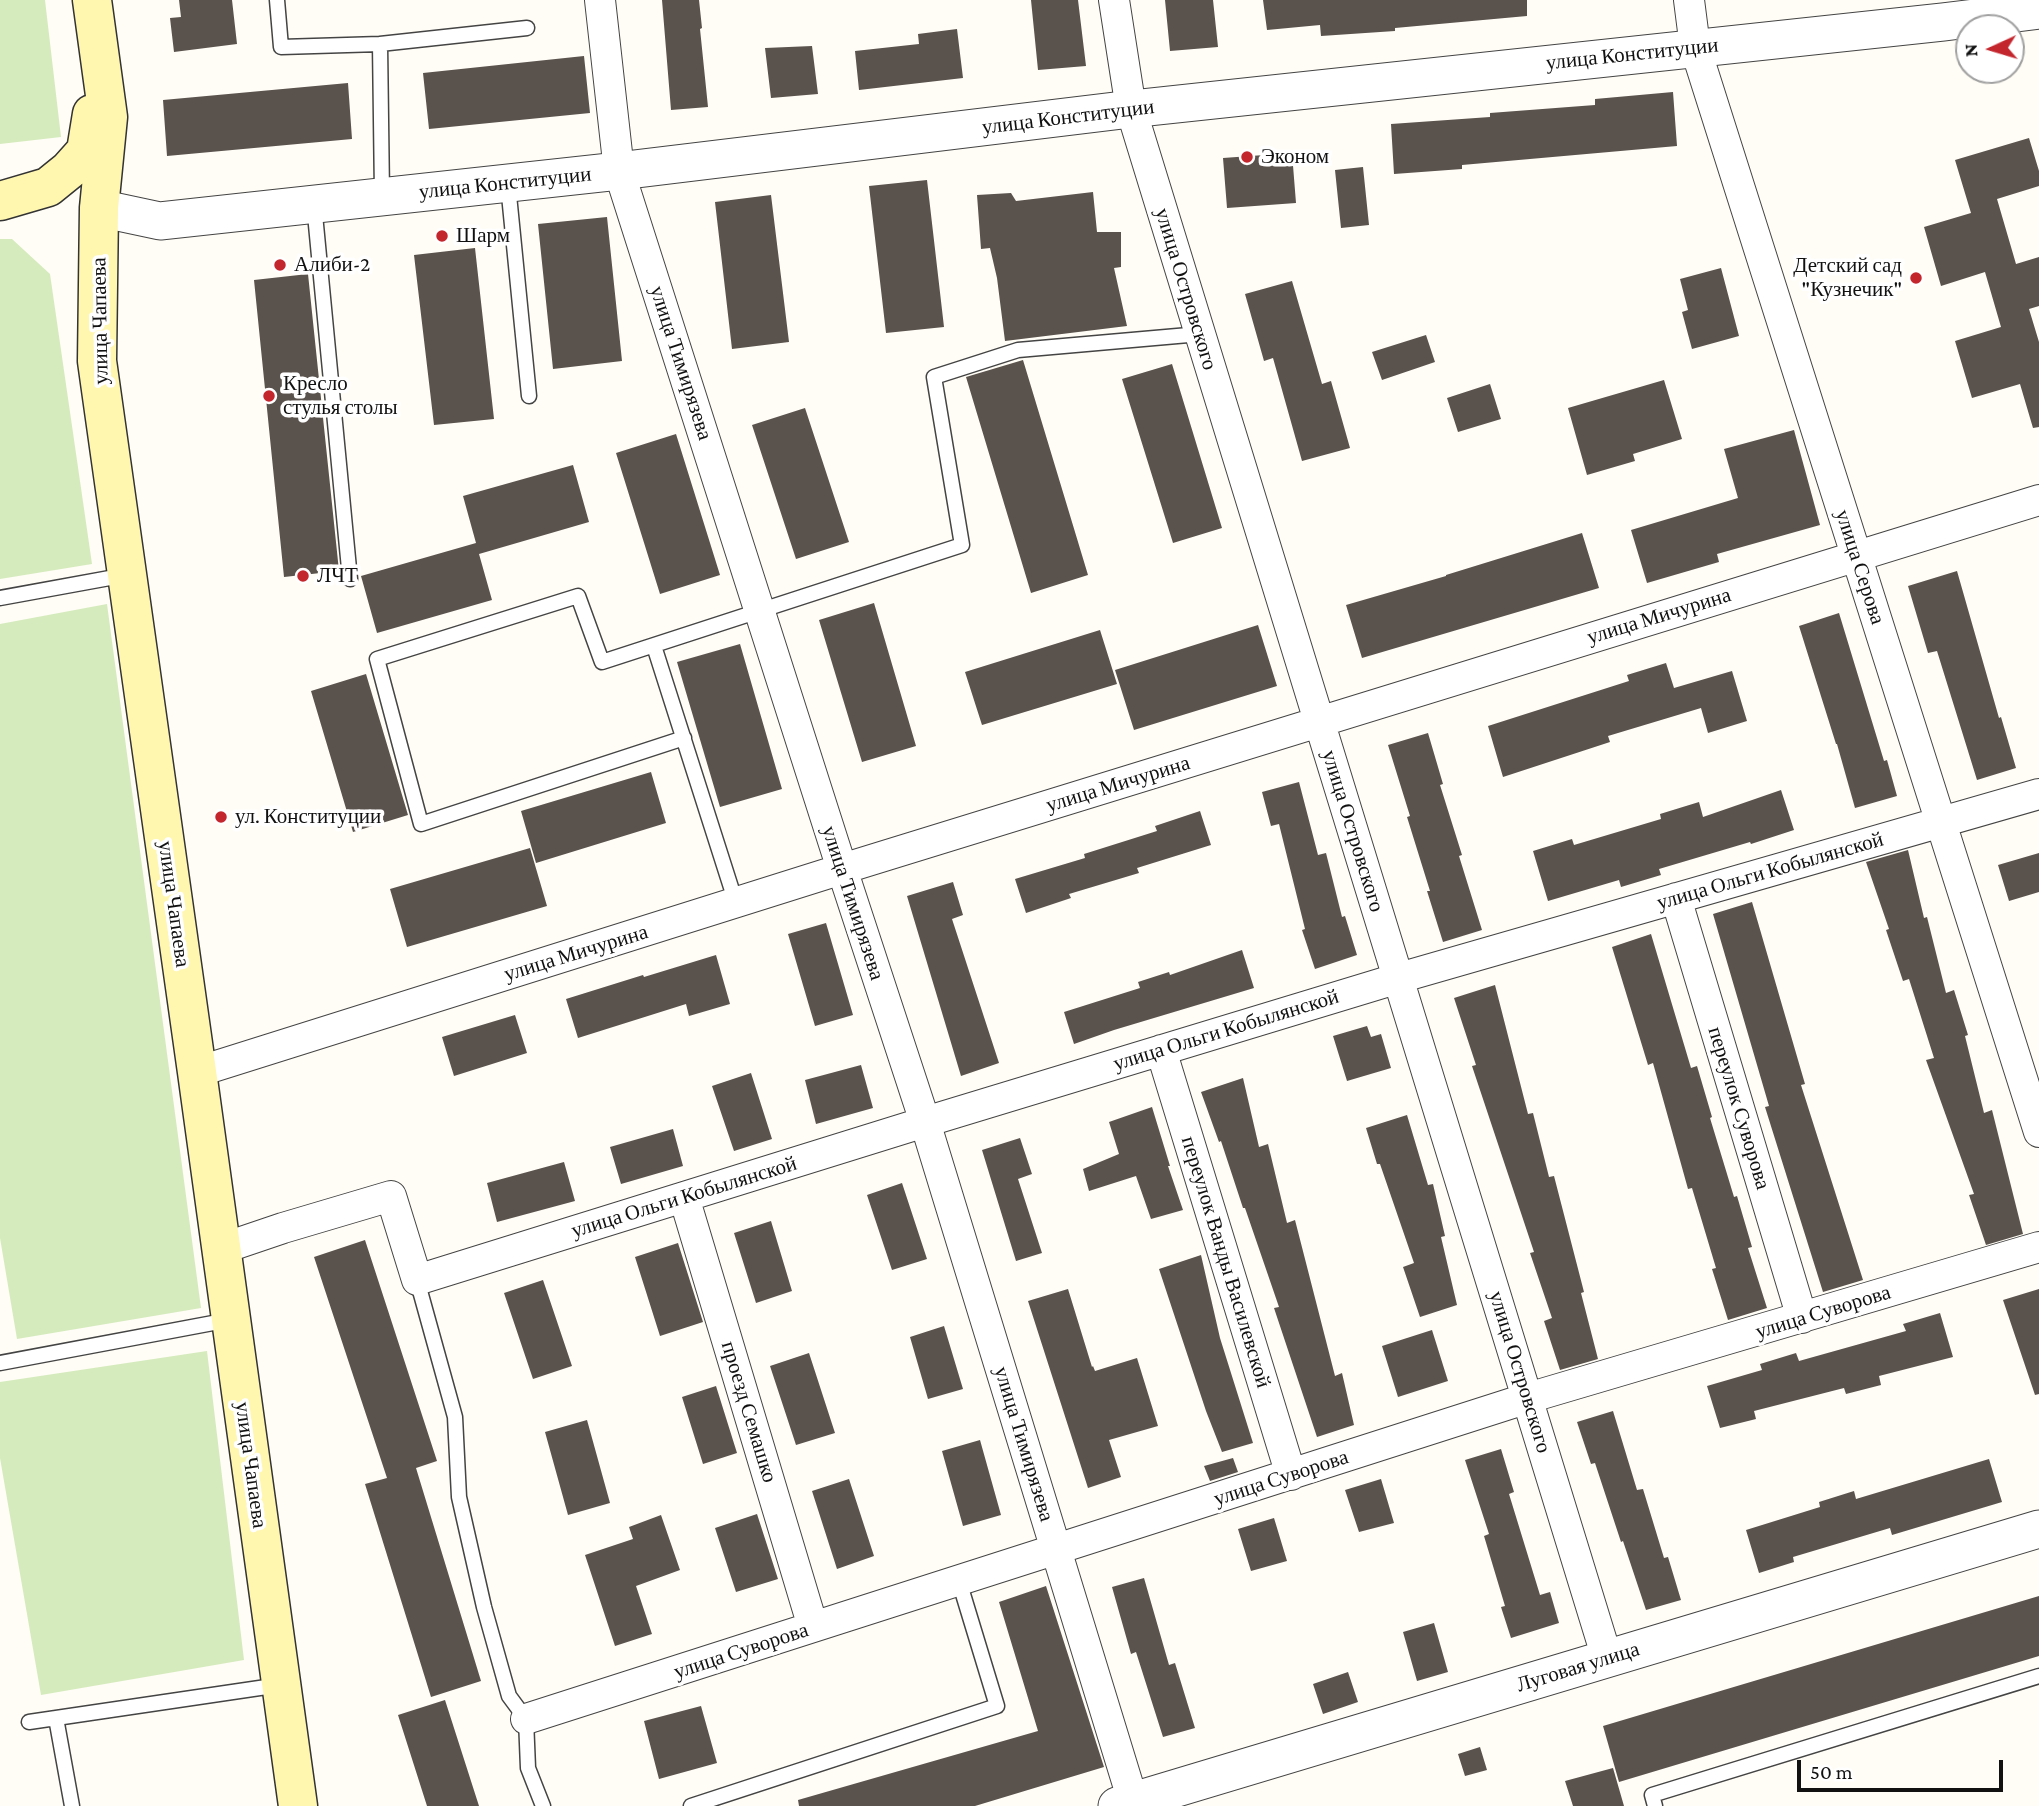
<!DOCTYPE html>
<html>
<head>
<meta charset="utf-8">
<style>
  body { margin:0 }
  #map { position:relative; width:2039px; height:1806px; overflow:hidden; background:#fffdf5; font-family:"Crimson Pro",serif }
  canvas { display:block }
  .north { position:absolute; left:1955px; top:14px; width:70px; height:70px; box-sizing:border-box; background:#fff; border:2px solid #a0a0a0; border-radius:50%; rotate:266deg; font-size:19px; font-weight:700; line-height:28px; text-align:center; color:#111 }
  .north::after { content:''; display:block; margin:auto; width:24px; height:32px; background:#c4262e; clip-path:polygon(50% 0,100% 100%,50% 72%,0 100%) }
  .scale { position:absolute; left:1797px; top:1760px; width:206px; height:32px; box-sizing:border-box; border:4px solid #111; border-top:0; padding-left:9px; font-size:21px; line-height:24px; white-space:nowrap; color:#111; -webkit-text-stroke:5px #fff; paint-order:stroke }
</style>
</head>
<body>
<div id="map">
<canvas width="2039" height="1806"></canvas>
<div class="north">N</div>
<div class="scale">50 m</div>
</div>
<script>
const context = document.querySelector('canvas').getContext('2d');
context.lineJoin = 'round';
function fill(path, color) { context.fillStyle = color; context.fill(path, 'evenodd'); }
function trace(path, color, width, dash) { context.strokeStyle = color; context.lineWidth = width; context.lineCap = dash ? 'butt' : 'round'; context.setLineDash(dash || []); context.stroke(path); }
function label(font, color, halo, rows, align = 'center') {
  context.font = font + ' "Crimson Pro",serif'; context.lineWidth = 7; context.setLineDash([]); context.textBaseline = 'middle'; context.strokeStyle = halo; context.fillStyle = color; for (const [text, x, y, turn = 0] of rows) {
    context.save(); context.translate(x, y); context.rotate((+turn || 0) * Math.PI / 180); context.textAlign = isNaN(turn) ? turn : align; if (halo) context.strokeText(text, 0, 0); context.fillText(text, 0, 0); context.restore();
  }
}
fill(new Path2D(`
  M 0,0 L 45,0 L 61,137 L 0,144 Z
  M 0,239 L 12,239 L 50,274 L 92,564 L 0,579 Z
  M 107,604 L 201,1308 L 17,1339 L 0,1238 L 0,624 Z
  M 207,1351 L 244,1660 L 41,1695 L 0,1458 L 0,1382 Z`), '#d5ebbd');
fill(new Path2D(`
  M 179,0 L 232,0 L 237,44 L 174,52 L 170,18 L 181,17 Z
  M 662,0 L 699,0 L 702,28 L 700,29 L 708,107 L 671,110 Z
  M 1031,0 L 1078,0 L 1086,66 L 1038,70 Z
  M 1165,0 L 1213,0 L 1218,47 L 1170,51 Z
  M 1263,0 L 1527,0 L 1527,16 L 1395,28 L 1395,31 L 1321,36 L 1320,25 L 1267,30 Z
  M 957,29 L 963,78 L 859,90 L 855,51 L 919,44 L 918,34 Z
  M 812,46 L 818,94 L 771,98 L 765,48 Z
  M 584,56 L 590,113 L 429,129 L 423,73 Z
  M 348,83 L 352,139 L 167,156 L 163,100 Z
  M 1673,92 L 1677,146 L 1462,165 L 1462,169 L 1394,174 L 1391,124 L 1490,117 L 1490,113 L 1595,105 L 1595,99 Z
  M 2029,138 L 2039,171 L 2039,186 L 1997,199 L 2016,264 L 2039,257 L 2039,306 L 2029,309 L 2039,342 L 2039,427 L 2033,428 L 2020,384 L 1972,398 L 1955,341 L 2001,327 L 1985,272 L 1941,286 L 1924,227 L 1971,213 L 1955,160 Z
  M 1292,153 L 1296,203 L 1227,208 L 1223,158 Z
  M 1363,167 L 1369,225 L 1341,228 L 1335,170 Z
  M 927,180 L 944,327 L 886,333 L 869,186 Z
  M 1093,192 L 1097,232 L 1121,232 L 1121,267 L 1114,268 L 1127,326 L 1005,341 L 997,278 L 990,248 L 981,249 L 977,195 L 1011,193 L 1016,201 Z
  M 771,195 L 789,342 L 732,349 L 715,202 Z
  M 607,217 L 622,361 L 553,369 L 538,224 Z
  M 475,248 L 494,419 L 434,425 L 414,255 Z
  M 1721,268 L 1739,336 L 1692,349 L 1682,312 L 1688,310 L 1680,279 Z
  M 308,274 L 339,571 L 284,577 L 254,280 Z
  M 1292,281 L 1322,384 L 1331,381 L 1350,448 L 1302,461 L 1273,358 L 1264,361 L 1245,294 Z
  M 1426,335 L 1435,362 L 1382,380 L 1372,352 Z
  M 1023,360 L 1088,575 L 1031,593 L 966,377 Z
  M 1172,364 L 1222,528 L 1173,543 L 1122,379 Z
  M 1664,380 L 1682,439 L 1633,454 L 1635,461 L 1587,475 L 1568,408 Z
  M 1490,384 L 1501,419 L 1458,432 L 1447,398 Z
  M 805,408 L 849,542 L 796,559 L 752,425 Z
  M 1794,430 L 1820,525 L 1717,554 L 1719,562 L 1647,583 L 1631,530 L 1738,498 L 1724,449 Z
  M 676,434 L 720,575 L 660,594 L 616,453 Z
  M 573,465 L 589,522 L 479,554 L 492,600 L 377,633 L 361,576 L 476,543 L 463,496 Z
  M 1582,533 L 1599,588 L 1362,658 L 1346,605 L 1446,576 L 1446,575 Z
  M 1957,571 L 1999,718 L 2001,717 L 2016,768 L 1977,780 L 1937,651 L 1928,653 L 1908,586 Z
  M 874,603 L 916,746 L 862,762 L 819,620 Z
  M 1839,613 L 1884,761 L 1887,760 L 1897,796 L 1855,808 L 1837,744 L 1836,744 L 1799,626 Z
  M 1258,625 L 1277,686 L 1134,730 L 1115,670 Z
  M 1100,630 L 1117,684 L 982,725 L 965,672 Z
  M 740,644 L 782,789 L 720,807 L 677,662 Z
  M 1666,663 L 1674,688 L 1732,671 L 1747,721 L 1708,733 L 1701,708 L 1608,736 L 1610,742 L 1503,777 L 1488,726 L 1629,681 L 1627,675 Z
  M 366,674 L 408,815 L 353,832 L 311,691 Z
  M 1428,733 L 1443,784 L 1440,785 L 1462,855 L 1459,856 L 1482,930 L 1443,942 L 1427,891 L 1430,891 L 1407,817 L 1410,816 L 1388,745 Z
  M 651,772 L 666,823 L 536,863 L 521,811 Z
  M 1299,782 L 1318,855 L 1326,853 L 1342,917 L 1345,916 L 1357,955 L 1315,969 L 1302,930 L 1305,929 L 1279,824 L 1271,826 L 1262,792 Z
  M 1781,790 L 1794,830 L 1751,844 L 1750,842 L 1659,869 L 1661,875 L 1621,887 L 1619,880 L 1548,901 L 1533,851 L 1572,839 L 1574,845 L 1661,819 L 1660,814 L 1699,802 L 1703,817 Z
  M 1200,811 L 1211,845 L 1137,868 L 1139,873 L 1069,894 L 1071,898 L 1026,913 L 1015,879 L 1085,858 L 1084,854 L 1157,831 L 1155,826 Z
  M 530,848 L 547,906 L 407,947 L 390,889 Z
  M 1908,850 L 1924,918 L 1927,917 L 1946,993 L 1954,990 L 1968,1035 L 1965,1036 L 1984,1113 L 1992,1110 L 2023,1234 L 1986,1245 L 1969,1195 L 1974,1194 L 1926,1060 L 1934,1058 L 1909,979 L 1903,981 L 1886,930 L 1889,929 L 1866,862 Z
  M 2039,853 L 2039,892 L 2009,901 L 1998,865 Z
  M 953,882 L 963,915 L 952,919 L 999,1063 L 961,1076 L 907,896 Z
  M 1752,902 L 1805,1084 L 1801,1085 L 1863,1280 L 1823,1292 L 1765,1107 L 1769,1106 L 1713,914 Z
  M 826,923 L 853,1015 L 815,1026 L 788,934 Z
  M 1651,934 L 1691,1068 L 1697,1066 L 1712,1117 L 1710,1118 L 1734,1197 L 1737,1196 L 1752,1247 L 1748,1248 L 1767,1308 L 1728,1320 L 1712,1269 L 1716,1268 L 1692,1188 L 1688,1189 L 1653,1063 L 1648,1065 L 1612,947 Z
  M 1242,950 L 1254,988 L 1114,1030 L 1074,1044 L 1064,1012 L 1140,988 L 1138,982 L 1169,972 L 1170,975 Z
  M 716,955 L 730,1004 L 689,1016 L 686,1004 L 578,1038 L 566,999 L 643,975 L 644,977 Z
  M 1495,985 L 1528,1114 L 1533,1113 L 1549,1177 L 1554,1176 L 1584,1292 L 1581,1293 L 1598,1359 L 1560,1370 L 1544,1321 L 1552,1318 L 1530,1253 L 1534,1252 L 1472,1066 L 1476,1065 L 1454,998 Z
  M 515,1015 L 527,1053 L 454,1076 L 442,1037 Z
  M 1367,1026 L 1371,1037 L 1381,1034 L 1391,1068 L 1347,1081 L 1333,1036 Z
  M 861,1065 L 873,1108 L 816,1124 L 805,1080 Z
  M 751,1073 L 772,1139 L 734,1151 L 712,1086 Z
  M 1243,1078 L 1259,1147 L 1268,1144 L 1287,1223 L 1295,1220 L 1335,1376 L 1342,1373 L 1354,1425 L 1317,1437 L 1274,1308 L 1279,1307 L 1245,1208 L 1243,1208 L 1221,1141 L 1219,1142 L 1201,1092 Z
  M 1152,1107 L 1170,1166 L 1168,1166 L 1183,1210 L 1151,1219 L 1136,1176 L 1089,1191 L 1083,1169 L 1119,1154 L 1109,1122 Z
  M 1407,1115 L 1428,1185 L 1433,1184 L 1445,1236 L 1441,1237 L 1457,1305 L 1420,1317 L 1403,1267 L 1414,1263 L 1380,1164 L 1377,1164 L 1366,1128 Z
  M 673,1129 L 683,1166 L 621,1184 L 610,1147 Z
  M 1020,1138 L 1032,1174 L 1018,1179 L 1042,1253 L 1016,1261 L 982,1150 Z
  M 564,1162 L 575,1201 L 497,1222 L 487,1183 Z
  M 902,1183 L 927,1259 L 892,1270 L 867,1195 Z
  M 771,1221 L 792,1291 L 756,1303 L 734,1233 Z
  M 365,1240 L 437,1461 L 416,1468 L 481,1681 L 431,1697 L 365,1484 L 387,1478 L 314,1257 Z
  M 678,1243 L 703,1322 L 660,1336 L 635,1257 Z
  M 1201,1255 L 1220,1338 L 1253,1443 L 1222,1452 L 1206,1411 L 1159,1269 Z
  M 543,1280 L 572,1366 L 533,1379 L 504,1293 Z
  M 1068,1289 L 1092,1367 L 1093,1366 L 1095,1371 L 1137,1358 L 1158,1426 L 1109,1440 L 1121,1477 L 1088,1488 L 1028,1301 Z
  M 2039,1289 L 2039,1394 L 2035,1395 L 2003,1300 Z
  M 1940,1313 L 1953,1357 L 1879,1376 L 1881,1385 L 1846,1394 L 1844,1388 L 1754,1411 L 1756,1419 L 1720,1428 L 1707,1386 L 1762,1370 L 1760,1364 L 1796,1353 L 1799,1361 L 1906,1331 L 1903,1324 Z
  M 944,1326 L 963,1389 L 928,1399 L 910,1337 Z
  M 1432,1330 L 1448,1381 L 1398,1397 L 1382,1346 Z
  M 809,1353 L 835,1433 L 796,1445 L 770,1366 Z
  M 716,1386 L 737,1453 L 703,1464 L 682,1397 Z
  M 1613,1411 L 1637,1490 L 1643,1489 L 1664,1558 L 1668,1557 L 1681,1600 L 1646,1610 L 1623,1541 L 1621,1542 L 1595,1463 L 1591,1464 L 1577,1422 Z
  M 587,1420 L 610,1503 L 568,1515 L 545,1432 Z
  M 980,1440 L 1001,1515 L 963,1526 L 942,1451 Z
  M 1501,1449 L 1514,1492 L 1509,1494 L 1540,1595 L 1550,1592 L 1559,1623 L 1511,1638 L 1501,1607 L 1505,1606 L 1484,1536 L 1489,1534 L 1465,1460 Z
  M 1233,1458 L 1238,1472 L 1210,1481 L 1204,1466 Z
  M 1989,1459 L 2002,1502 L 1892,1535 L 1890,1528 L 1793,1557 L 1794,1562 L 1759,1573 L 1746,1530 L 1820,1507 L 1819,1502 L 1854,1491 L 1856,1499 Z
  M 849,1479 L 874,1556 L 837,1569 L 812,1491 Z
  M 1381,1479 L 1394,1523 L 1359,1532 L 1345,1490 Z
  M 757,1514 L 778,1579 L 736,1592 L 715,1528 Z
  M 661,1515 L 680,1570 L 636,1586 L 652,1634 L 615,1646 L 585,1555 L 633,1539 L 629,1527 Z
  M 1274,1518 L 1287,1561 L 1251,1571 L 1238,1529 Z
  M 1144,1578 L 1169,1665 L 1175,1663 L 1195,1728 L 1163,1737 L 1136,1652 L 1131,1654 L 1112,1587 Z
  M 1046,1586 L 1104,1767 L 975,1806 L 799,1806 L 798,1800 L 1038,1731 L 999,1602 Z
  M 2039,1596 L 2039,1656 L 1619,1782 L 1603,1726 Z
  M 1434,1623 L 1448,1672 L 1417,1681 L 1403,1632 Z
  M 1348,1672 L 1358,1702 L 1323,1714 L 1313,1684 Z
  M 445,1700 L 479,1806 L 427,1806 L 398,1715 Z
  M 701,1706 L 717,1763 L 659,1779 L 644,1721 Z
  M 1480,1747 L 1487,1770 L 1465,1776 L 1458,1754 Z
  M 1613,1768 L 1624,1806 L 1573,1806 L 1565,1781 Z`), '#5a524d');
const service = new Path2D(`
  M 277,0 L 281,47 L 380,44 L 382,195
  M 380,44 L 527,28
  M 508,185 L 529,396
  M 314,204 L 350,579
  M 0,598 L 126,575
  M 654,646 L 736,903
  M 684,738 L 421,824 L 377,659 L 578,596 L 602,662 L 962,545 L 934,377 L 1018,350 L 1200,334
  M 417,1280 L 455,1417 L 459,1497 L 484,1607 L 509,1696 L 526,1719 L 528,1768 L 543,1806
  M 0,1363 L 229,1320
  M 56,1718 L 72,1806
  M 29,1722 L 280,1685
  M 691,1806 L 997,1706 L 959,1581
  M 1655,1806 L 1652,1795 L 2039,1676`);
const minor = new Path2D(`
  M 600,0 L 619,171 L 842,869 L 925,1122 L 1133,1801
  M 1114,0 L 1131,109 L 1607,1658
  M 1689,0 L 1695,47 L 2039,1132
  M 1676,898 L 1802,1318
  M 1161,1050 L 1291,1475
  M 197,1072 L 842,869 L 2039,500
  M 684,1197 L 813,1627
  M 221,1249 L 283,1228 L 391,1196 L 417,1280 L 925,1122 L 1399,978 L 2039,794
  M 526,1719 L 1528,1398 L 2039,1247`);
const tertiary = new Path2D(`
  M 99,208 L 160,221 L 619,171 L 1131,109 L 1943,22 L 2039,10
  M 1117,1806 L 2039,1529`);
const secondary = new Path2D(`
  M 92,0 L 108,117 L 99,208 L 97,361 L 197,1072 L 298,1806
  M 0,201 L 48,187 L 69,170 L 86,151 L 92,114`);
trace(service, '#444', 17);
trace(minor, '#444', 32);
trace(tertiary, '#444', 39);
trace(secondary, '#333', 41);
trace(service, '#fff', 14);
trace(minor, '#fff', 30);
trace(tertiary, '#fff', 37);
trace(secondary, '#fff6b0', 38);
for (const [x, y, r, color] of [
  [1247,157,7,"#c4262e"],
  [442,236,7,"#c4262e"],
  [280,265,7,"#c4262e"],
  [1916,278,7,"#c4262e"],
  [269,396,7,"#c4262e"],
  [303,576,7,"#c4262e"],
  [221,817,7,"#c4262e"]
]) { const dot = new Path2D(); dot.arc(x, y, r, 0, 2 * Math.PI); context.fillStyle = color; context.fill(dot); trace(dot, '#fff', 2.5); }
label('21px', '#111', '#fff', [
  ["улица Конституции",1632,54,-6],
  ["улица Конституции",1068,117,-7],
  ["улица Конституции",505,183,-6],
  ["улица Островского",1186,289,73],
  ["улица Чапаева",100,321,-91],
  ["улица Тимирязева",681,363,72],
  ["улица Серова",1860,567,72],
  ["улица Мичурина",1659,616,-17],
  ["улица Мичурина",1118,784,-17],
  ["улица Островского",1353,831,73],
  ["улица Ольги Кобылянской",1770,871,-16],
  ["улица Тимирязева",853,903,72],
  ["улица Чапаева",174,904,82],
  ["улица Мичурина",576,953,-17],
  ["улица Ольги Кобылянской",1226,1030,-17],
  ["переулок Суворова",1739,1108,73],
  ["улица Ольги Кобылянской",684,1197,-17],
  ["переулок Ванды Василевской",1226,1262,73],
  ["улица Суворова",1823,1312,-17],
  ["улица Островского",1520,1372,73],
  ["проезд Семашко",749,1412,73],
  ["улица Тимирязева",1024,1444,73],
  ["улица Чапаева",251,1465,82],
  ["улица Суворова",1281,1478,-18],
  ["улица Суворова",741,1651,-18],
  ["Луговая улица",1578,1667,-17]
]);
label('21px', '#111', '#fff', [
  ["Эконом",1261,157],
  ["Шарм",456,236],
  ["Алиби-2",294,265],
  ["Детский сад",1902,266,"right"],
  ["\"Кузнечик\"",1902,290,"right"],
  ["Кресло",283,384],
  ["стулья столы",283,408],
  ["ЛЧТ",317,576],
  ["ул. Конституции",235,817]
], 'left');
</script>
</body>
</html>
